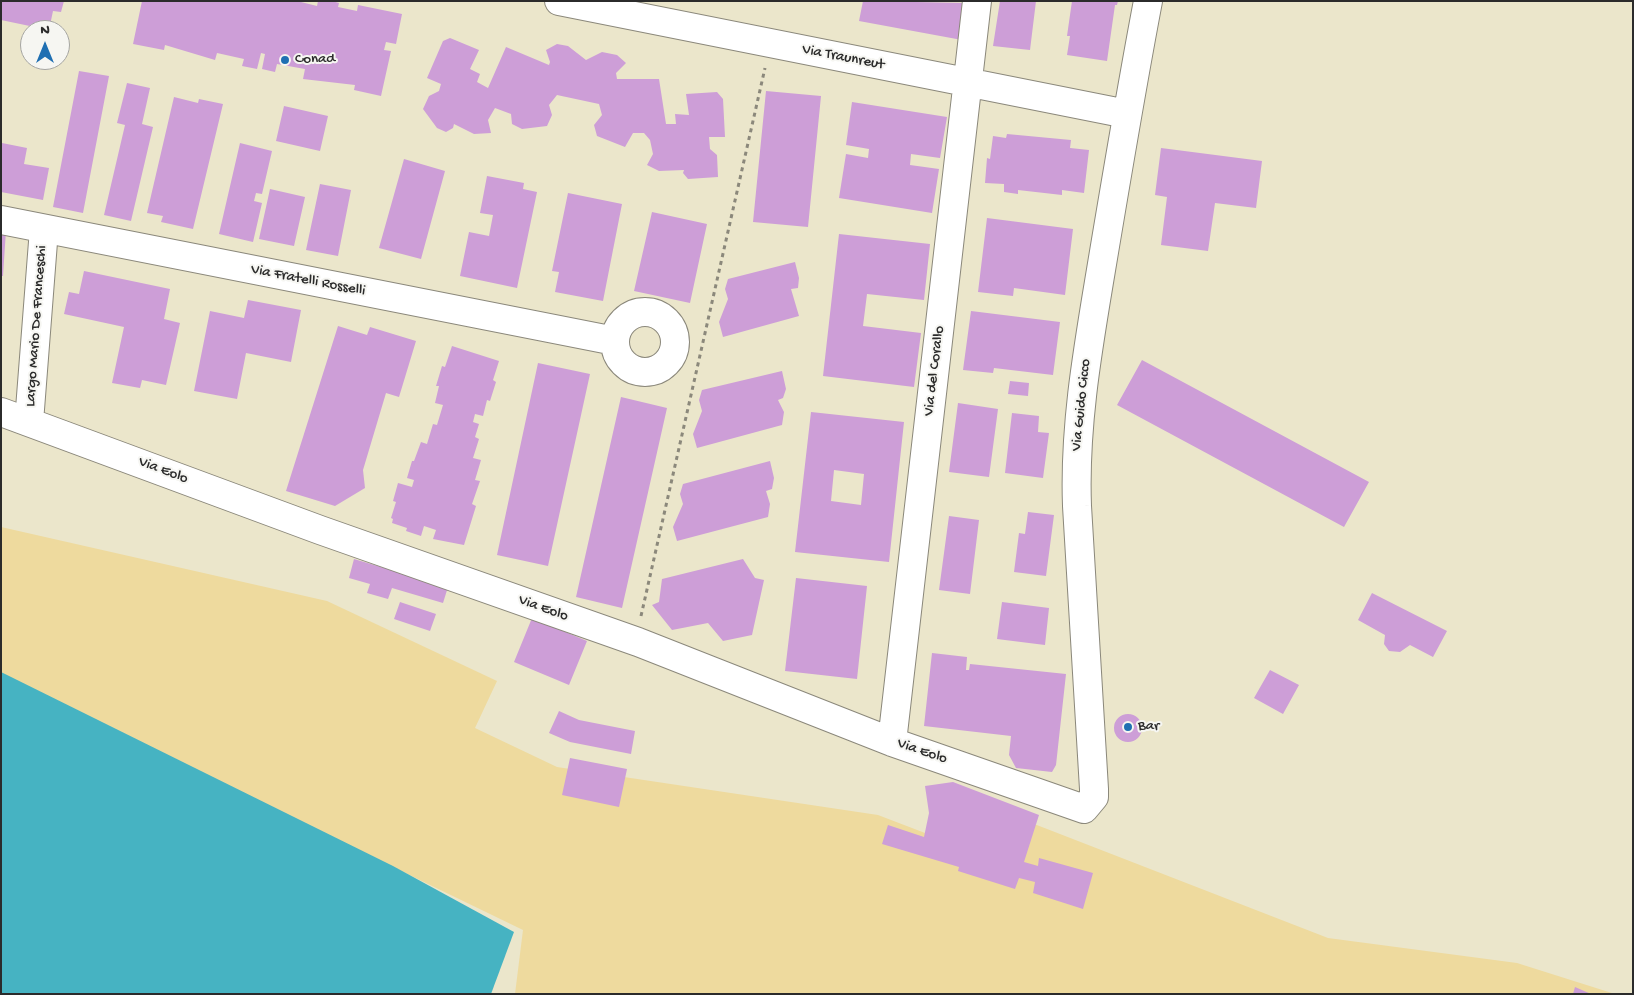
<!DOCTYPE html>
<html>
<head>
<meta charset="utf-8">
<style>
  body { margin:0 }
  #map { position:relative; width:1634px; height:995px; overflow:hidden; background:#ebe6cb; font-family:"Gochi Hand",sans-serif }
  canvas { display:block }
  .frame { position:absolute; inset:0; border:2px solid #2b2b2b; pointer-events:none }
  .north { position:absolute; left:20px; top:20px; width:50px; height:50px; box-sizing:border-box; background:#f6f6f2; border:1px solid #a5a5a2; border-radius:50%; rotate:0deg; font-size:14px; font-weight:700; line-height:20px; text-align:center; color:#2b2b2b }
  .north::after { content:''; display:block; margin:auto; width:18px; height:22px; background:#1f6fb2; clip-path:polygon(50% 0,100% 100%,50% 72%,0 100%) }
</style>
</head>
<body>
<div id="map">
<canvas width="1634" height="995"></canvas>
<div class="frame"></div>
<div class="north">N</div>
</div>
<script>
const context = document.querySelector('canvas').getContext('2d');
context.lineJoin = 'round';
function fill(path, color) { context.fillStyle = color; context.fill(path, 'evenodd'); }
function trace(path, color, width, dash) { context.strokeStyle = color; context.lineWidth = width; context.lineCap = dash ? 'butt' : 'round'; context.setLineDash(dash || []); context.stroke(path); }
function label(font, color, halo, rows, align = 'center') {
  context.font = font + ' "Gochi Hand",sans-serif'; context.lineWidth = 4; context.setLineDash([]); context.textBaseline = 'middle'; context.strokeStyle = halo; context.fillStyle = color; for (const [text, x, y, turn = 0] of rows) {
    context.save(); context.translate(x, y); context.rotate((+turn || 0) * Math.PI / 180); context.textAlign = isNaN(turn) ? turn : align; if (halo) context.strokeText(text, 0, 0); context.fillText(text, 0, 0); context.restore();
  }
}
fill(new Path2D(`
  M 1,527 L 327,601 L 497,681 L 475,728 L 557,767 L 878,815 L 993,859 L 1011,815 L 1328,938 L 1517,963 L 1615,994 L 515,994 L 523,930 L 1,677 Z`), '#eeda9e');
fill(new Path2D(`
  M 1,672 L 393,866 L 514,932 L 491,994 L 1,994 Z`), '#46b3c2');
fill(new Path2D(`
  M 1,1 L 64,1 L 61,12 L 53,11 L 49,30 L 1,20 Z
  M 142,1 L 297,1 L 317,6 L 318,1 L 332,1 L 339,3 L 338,7 L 357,11 L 358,5 L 402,14 L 396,44 L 386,42 L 384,50 L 391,51 L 381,96 L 354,90 L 355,85 L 303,79 L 305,69 L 277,64 L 275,72 L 262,69 L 265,54 L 261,53 L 257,69 L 242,66 L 244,59 L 217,53 L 215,60 L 165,45 L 164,50 L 133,44 Z
  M 863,1 L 969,3 L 962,40 L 859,21 Z
  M 1000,1 L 1036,1 L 1030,50 L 993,46 Z
  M 1072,1 L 1118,1 L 1117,5 L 1115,5 L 1107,61 L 1067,55 L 1070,36 L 1067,36 Z
  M 450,38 L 479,50 L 470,69 L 480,74 L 477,82 L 488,88 L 506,47 L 549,65 L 550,62 L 546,50 L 557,44 L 568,46 L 586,60 L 602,52 L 617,55 L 626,63 L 616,73 L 617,79 L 659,79 L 666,124 L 676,124 L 675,114 L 689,115 L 686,94 L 717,92 L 723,99 L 725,137 L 709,137 L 710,149 L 717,155 L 718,177 L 688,179 L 683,173 L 684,170 L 659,171 L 647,165 L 653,154 L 650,140 L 644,133 L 633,133 L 625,147 L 597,136 L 594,125 L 602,115 L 599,104 L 557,95 L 549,105 L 552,115 L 547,126 L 522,129 L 512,124 L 511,114 L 495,108 L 488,120 L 491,133 L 474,134 L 454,124 L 453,128 L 446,132 L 437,128 L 423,109 L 429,96 L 439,91 L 441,84 L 427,78 L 443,41 Z
  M 79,71 L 109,76 L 83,213 L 53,207 Z
  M 127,83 L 150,88 L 142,124 L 153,127 L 131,221 L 104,215 L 125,125 L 117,123 Z
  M 766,91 L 821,96 L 808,227 L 753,222 Z
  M 174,97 L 198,103 L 199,99 L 223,104 L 193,229 L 161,222 L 163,216 L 147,213 Z
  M 852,102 L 947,117 L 940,158 L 911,154 L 910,165 L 939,169 L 932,213 L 839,198 L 846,154 L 868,158 L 869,149 L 846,145 Z
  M 284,106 L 328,116 L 320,151 L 276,141 Z
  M 1007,134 L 1071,140 L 1070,148 L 1089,150 L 1084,193 L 1062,190 L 1062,195 L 1018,190 L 1018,194 L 1004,192 L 1004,184 L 985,183 L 987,158 L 990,159 L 993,136 L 1006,138 Z
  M 2,143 L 27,148 L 24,164 L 49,168 L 43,200 L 1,192 Z
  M 240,143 L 272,151 L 262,194 L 256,193 L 254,201 L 262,203 L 253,242 L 219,234 Z
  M 1161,148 L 1262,161 L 1256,208 L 1215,203 L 1208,251 L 1161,245 L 1167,197 L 1155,195 Z
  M 404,159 L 445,171 L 421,259 L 379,248 Z
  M 487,176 L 524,183 L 523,189 L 537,192 L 517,288 L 460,276 L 469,232 L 489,236 L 493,215 L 480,213 Z
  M 320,184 L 351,190 L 338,256 L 306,250 Z
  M 270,189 L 305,197 L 294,246 L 259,239 Z
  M 568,193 L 622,204 L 603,301 L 555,292 L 559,272 L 552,271 Z
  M 652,212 L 707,224 L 690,303 L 634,291 Z
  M 987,218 L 1073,229 L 1065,295 L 1014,288 L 1013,296 L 978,292 Z
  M 1,230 L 6,230 L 3,276 L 1,276 Z
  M 839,234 L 930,244 L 924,300 L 867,294 L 863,326 L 921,333 L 914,387 L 823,376 Z
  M 795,262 L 799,278 L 798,288 L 791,289 L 799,316 L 723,337 L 719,322 L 728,299 L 725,289 L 728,279 Z
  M 84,271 L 170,289 L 164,319 L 180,323 L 166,385 L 142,380 L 140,388 L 112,383 L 124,327 L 64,314 L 69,292 L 79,294 Z
  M 248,300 L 301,310 L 291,362 L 246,353 L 237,399 L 194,391 L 210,311 L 244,318 Z
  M 971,311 L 1060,322 L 1053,375 L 994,368 L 993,373 L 963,370 Z
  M 338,326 L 367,335 L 370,327 L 416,341 L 399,397 L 386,393 L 363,470 L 365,488 L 335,506 L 286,491 Z
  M 452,346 L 499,361 L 493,380 L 496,382 L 490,401 L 487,400 L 483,416 L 475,414 L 473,422 L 479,424 L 475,437 L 479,439 L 473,458 L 481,460 L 475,480 L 480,481 L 472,504 L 476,506 L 464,545 L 433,539 L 436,530 L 424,526 L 421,536 L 406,531 L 407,528 L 392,523 L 393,519 L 391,518 L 396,502 L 393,501 L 398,483 L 412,487 L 414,480 L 407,478 L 412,461 L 414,461 L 421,442 L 427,444 L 433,424 L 437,425 L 443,405 L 435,403 L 439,386 L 436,386 L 442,366 L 445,367 Z
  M 1142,360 L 1369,482 L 1344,527 L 1117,405 Z
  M 538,363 L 590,374 L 548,566 L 497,555 Z
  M 782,371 L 786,389 L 783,398 L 778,400 L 784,412 L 782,425 L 697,448 L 693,434 L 702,411 L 699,400 L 702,390 Z
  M 1010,381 L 1029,383 L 1028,396 L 1008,394 Z
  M 621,397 L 667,408 L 622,608 L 576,597 Z
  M 958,403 L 998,409 L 989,477 L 949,472 Z
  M 811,412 L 904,422 L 889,562 L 795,552 ZM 834,470 L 864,474 L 861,505 L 831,501 Z
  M 1012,413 L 1039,416 L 1038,432 L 1049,433 L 1043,478 L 1005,473 Z
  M 770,461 L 774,478 L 772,489 L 766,491 L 770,504 L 768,517 L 677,541 L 673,527 L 683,504 L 680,494 L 683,484 Z
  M 1028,512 L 1054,515 L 1046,576 L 1014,572 L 1019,533 L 1025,534 Z
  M 949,516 L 979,520 L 970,594 L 939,590 Z
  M 354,559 L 448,587 L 443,603 L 392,588 L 388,599 L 367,593 L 370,584 L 349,578 Z
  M 743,559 L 755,578 L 764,580 L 752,635 L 723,641 L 708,623 L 672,630 L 652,605 L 659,602 L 662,579 Z
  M 796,578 L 867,586 L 857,679 L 785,671 Z
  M 1372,593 L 1447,631 L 1433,657 L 1410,645 L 1400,652 L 1389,651 L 1384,644 L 1385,635 L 1358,620 Z
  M 400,602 L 436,614 L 430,631 L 394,619 Z
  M 1002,602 L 1049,608 L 1045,645 L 997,639 Z
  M 532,618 L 587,641 L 569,685 L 514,662 Z
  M 932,653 L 967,657 L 966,670 L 969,670 L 970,664 L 1066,674 L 1056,765 L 1052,772 L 1016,768 L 1009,755 L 1011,736 L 924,726 Z
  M 1270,670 L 1299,685 L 1283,714 L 1254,698 Z
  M 559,711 L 579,720 L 635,731 L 631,754 L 570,742 L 549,733 Z
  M1114 728a14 14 0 1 1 28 0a14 14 0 1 1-28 0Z
  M 570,758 L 627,769 L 619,807 L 562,795 Z
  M 953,782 L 1039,815 L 1024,862 L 1038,866 L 1039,858 L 1093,873 L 1083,909 L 1033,893 L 1035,882 L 1019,878 L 1015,889 L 958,871 L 959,867 L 882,844 L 888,825 L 924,837 L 929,813 L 925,786 Z
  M 1575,987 L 1591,994 L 1573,994 Z`), '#cd9ed7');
const street = new Path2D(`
  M 559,1 L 1127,114
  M 1,220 L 615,341
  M615 342a30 30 0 1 1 60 0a30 30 0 1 1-60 0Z
  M 1,412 L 320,530 L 638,642 L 892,742 L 1084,809 L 1094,797 L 1094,789 L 1077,506 C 1074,426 1088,348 1101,270 C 1116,180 1131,90 1148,1
  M 29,422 L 44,229
  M 892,742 L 977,1`);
trace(street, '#8b887b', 30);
trace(new Path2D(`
  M 641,616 L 765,68`), '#8b887b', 3, [4, 4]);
trace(street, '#fff', 28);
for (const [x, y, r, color] of [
  [285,60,5,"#1f6fb2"],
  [1128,727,5,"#1f6fb2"]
]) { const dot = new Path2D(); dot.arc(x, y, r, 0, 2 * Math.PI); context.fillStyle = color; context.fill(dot); trace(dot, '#f6f6f2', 2); }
label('15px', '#2b2b2b', '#f6f6f2', [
  ["Via Traunreut",843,58,11],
  ["Via Fratelli Rosselli",308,281,11],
  ["Largo Mario De Franceschi",37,326,-86],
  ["Via del Corallo",935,371,-83],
  ["Via Guido Cicco",1082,405,-84],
  ["Via Eolo",163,471,21],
  ["Via Eolo",543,609,20],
  ["Via Eolo",922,752,19]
]);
label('15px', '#2b2b2b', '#f6f6f2', [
  ["Conad",295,60],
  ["Bar",1138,727]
], 'left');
</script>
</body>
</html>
